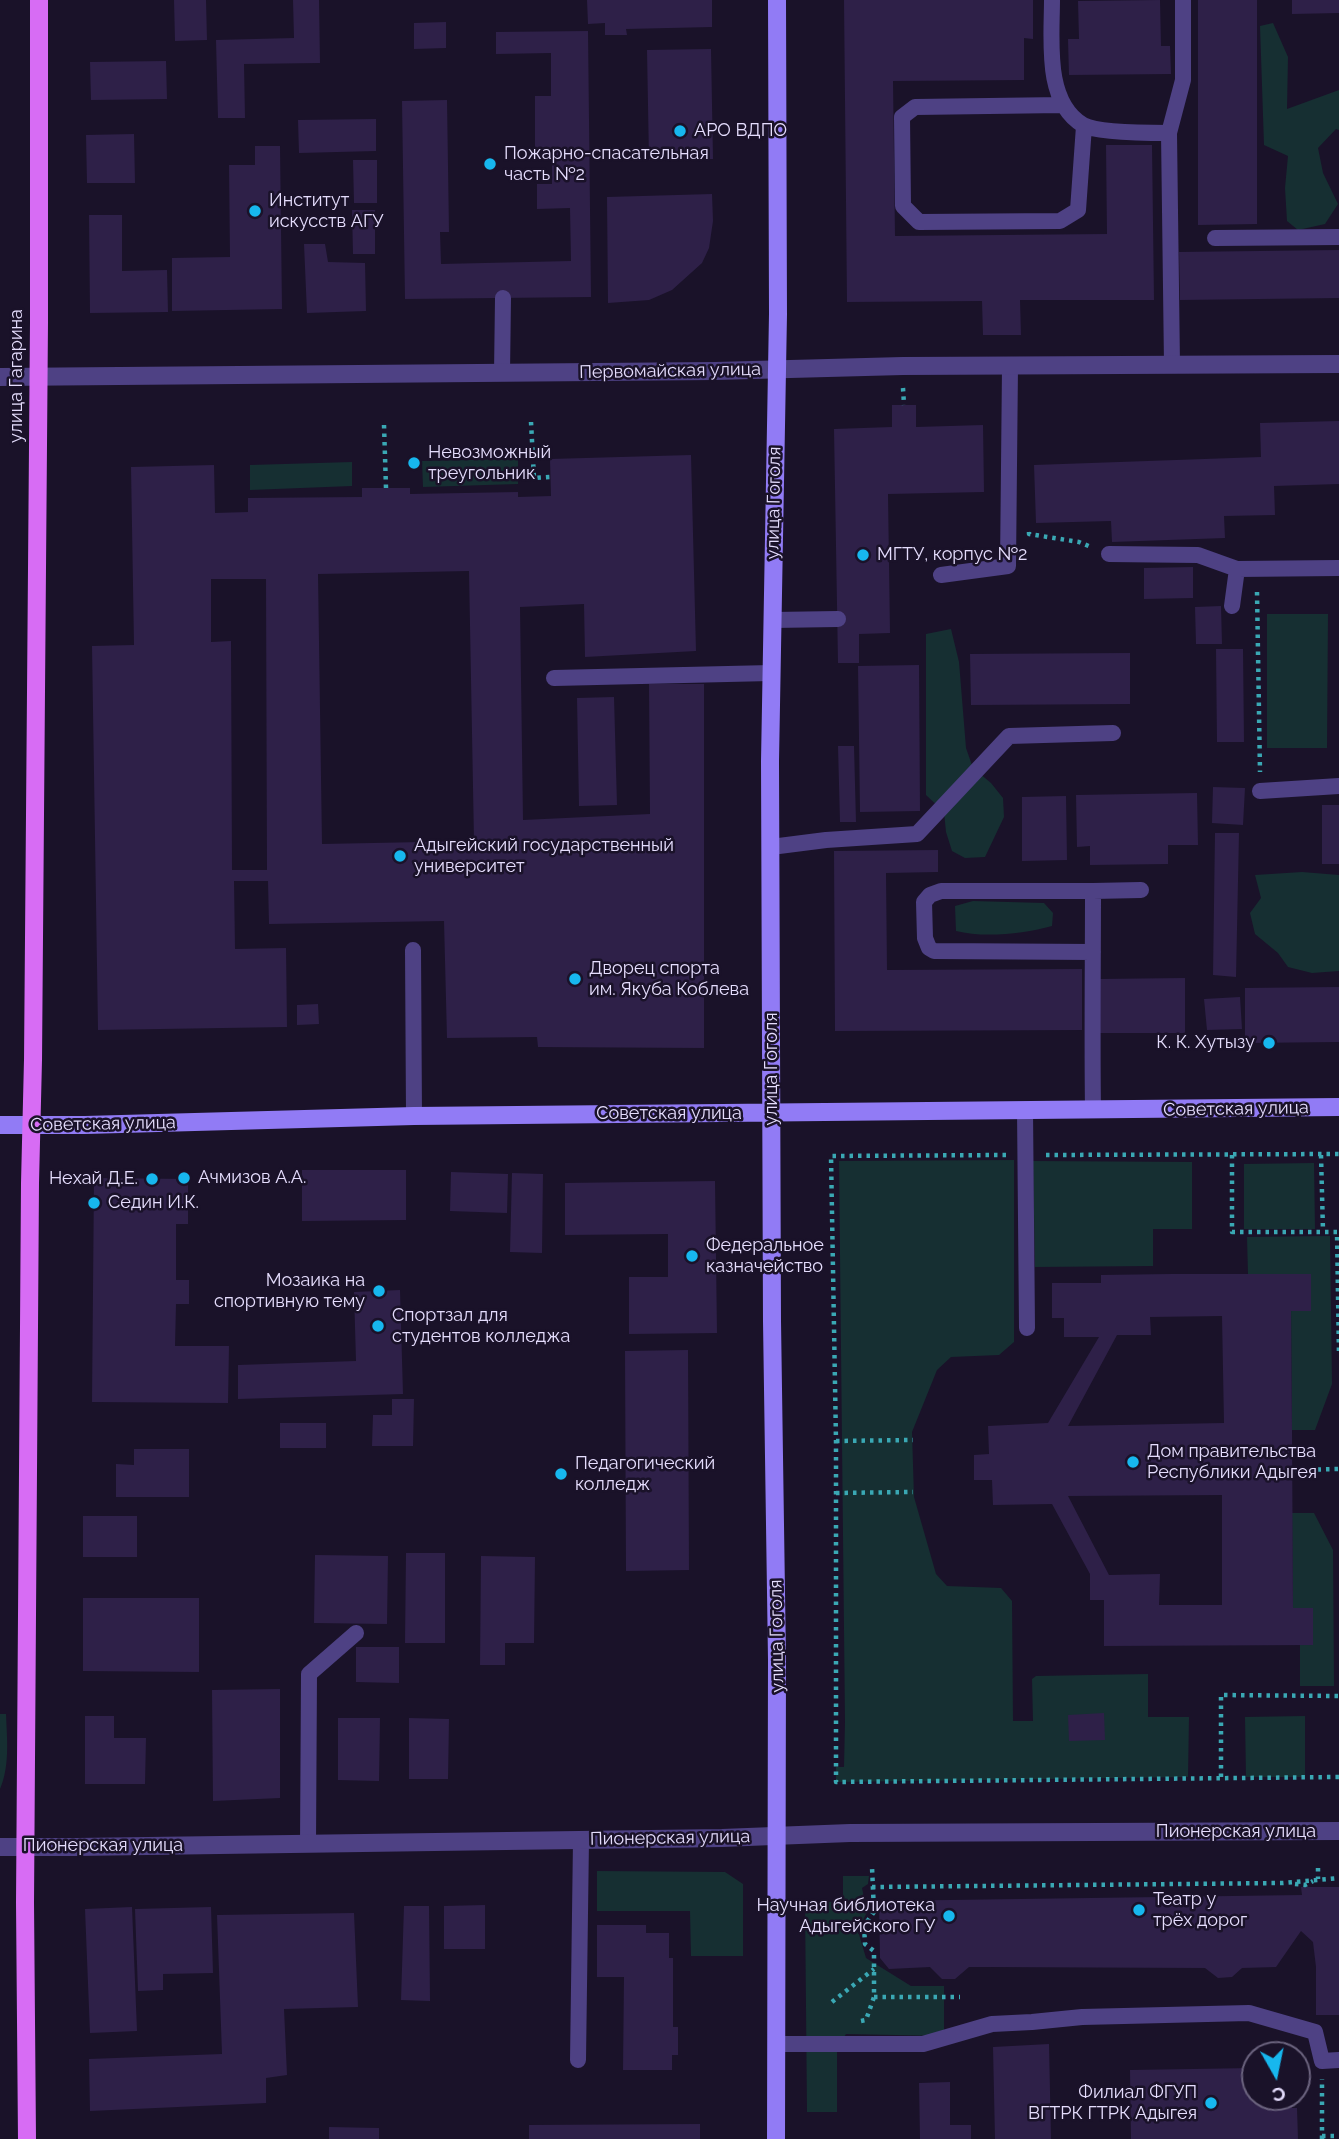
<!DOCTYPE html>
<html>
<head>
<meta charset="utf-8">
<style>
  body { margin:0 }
  #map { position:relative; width:1339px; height:2139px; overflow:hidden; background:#1a1229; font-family:Raleway,sans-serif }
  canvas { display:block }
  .north { position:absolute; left:1241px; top:2041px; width:70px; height:70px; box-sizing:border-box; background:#1a1229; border:2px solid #6b637e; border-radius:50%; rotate:171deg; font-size:19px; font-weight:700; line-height:28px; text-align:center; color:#e5ddfd }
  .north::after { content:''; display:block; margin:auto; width:24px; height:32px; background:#17b7ee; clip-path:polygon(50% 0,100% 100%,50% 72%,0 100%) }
</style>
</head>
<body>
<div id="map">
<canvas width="1339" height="2139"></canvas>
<div class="north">С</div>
</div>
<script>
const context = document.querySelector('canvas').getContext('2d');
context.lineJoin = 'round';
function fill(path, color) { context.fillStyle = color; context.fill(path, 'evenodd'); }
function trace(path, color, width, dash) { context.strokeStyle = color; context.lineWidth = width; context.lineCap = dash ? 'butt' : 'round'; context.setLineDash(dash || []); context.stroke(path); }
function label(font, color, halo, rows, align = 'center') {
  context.font = font + ' Raleway,sans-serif'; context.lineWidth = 5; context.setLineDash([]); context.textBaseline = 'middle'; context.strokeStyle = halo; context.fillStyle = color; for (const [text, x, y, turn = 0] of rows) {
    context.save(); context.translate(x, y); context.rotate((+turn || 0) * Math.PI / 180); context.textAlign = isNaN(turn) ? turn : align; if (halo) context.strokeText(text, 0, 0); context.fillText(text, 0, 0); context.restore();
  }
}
fill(new Path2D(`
  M 1273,23 L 1288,57 L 1287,109 L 1339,90 L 1339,130 L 1336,129 L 1318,148 L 1323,173 L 1338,204 L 1325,224 L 1298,230 L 1287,221 L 1285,188 L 1288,156 L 1264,145 L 1260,26 Z
  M 518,459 L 518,484 L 423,487 L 422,461 Z
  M 352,462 L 352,486 L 250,490 L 250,465 Z
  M 1267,614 L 1328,614 L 1327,748 L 1267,748 Z
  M 951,629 L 959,662 L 966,748 L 973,768 L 991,783 L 1003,798 L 1004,817 L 985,857 L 965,858 L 952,851 L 946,832 L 944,812 L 926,795 L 926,634 Z
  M 1302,872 L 1339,875 L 1339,971 L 1312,973 L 1288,967 L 1278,953 L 1255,934 L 1250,913 L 1261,898 L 1255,875 Z
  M 973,901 L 1044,903 L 1053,913 L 1052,926 C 1024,934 983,938 956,931 L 955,906 Z
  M 1014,1160 L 1014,1342 L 999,1355 L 951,1357 L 937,1370 L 912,1432 L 914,1497 L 936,1574 L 947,1586 L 1001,1588 L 1012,1601 L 1013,1721 L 1033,1721 L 1032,1679 L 1036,1676 L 1148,1674 L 1148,1717 L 1189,1717 L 1188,1777 L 836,1782 L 836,1767 L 844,1767 L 845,1722 L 839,1161 Z
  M 1033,1161 L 1192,1162 L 1192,1229 L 1153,1229 L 1153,1266 L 1035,1267 Z
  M 1314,1163 L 1315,1229 L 1244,1229 L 1244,1164 Z
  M 1330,1236 L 1332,1384 L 1315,1430 L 1292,1430 L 1291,1311 L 1311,1311 L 1311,1274 L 1248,1274 L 1247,1237 Z
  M 1292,1513 L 1314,1513 L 1333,1550 L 1334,1686 L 1300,1686 L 1300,1645 L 1313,1645 L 1313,1608 L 1293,1608 Z
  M 0,1714 L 6,1714 C 7,1739 10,1766 0,1789 Z
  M 1305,1716 L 1305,1777 L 1246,1777 L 1245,1717 Z
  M 597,1871 L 725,1872 L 743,1884 L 743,1956 L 691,1956 L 690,1911 L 597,1911 Z
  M 843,1876 L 869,1876 L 868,1884 L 862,1888 L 867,1912 L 858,1931 L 866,1958 L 911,1986 L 944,1986 L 944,2036 L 846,2034 L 837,2048 L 837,2112 L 807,2112 L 805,1902 L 843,1902 Z`), '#162f32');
fill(new Path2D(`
  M 174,0 L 206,0 L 207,40 L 175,41 Z
  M 293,0 L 319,0 L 320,63 L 244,64 L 245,118 L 218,118 L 216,40 L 294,38 Z
  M 587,0 L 712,0 L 712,27 L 626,29 L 627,35 L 605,35 L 605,23 L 588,24 Z
  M 844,0 L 1033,0 L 1033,39 L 1024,38 L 1024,80 L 893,81 L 895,236 L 1107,234 L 1106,145 L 1152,145 L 1154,300 L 1020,300 L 1021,335 L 983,335 L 982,301 L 847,302 Z
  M 1160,0 L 1161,46 L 1170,46 L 1171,74 L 1069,75 L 1068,39 L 1079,39 L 1078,1 Z
  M 1198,0 L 1257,0 L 1257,224 L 1198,225 Z
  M 1292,0 L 1339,0 L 1339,13 L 1292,14 Z
  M 446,22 L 446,48 L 414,49 L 414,23 Z
  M 588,31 L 591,297 L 405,299 L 402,101 L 447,100 L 449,232 L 440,232 L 441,264 L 571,261 L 570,208 L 537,209 L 537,184 L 552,184 L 552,153 L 535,153 L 535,96 L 551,96 L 551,53 L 496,54 L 496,32 Z
  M 711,49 L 713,159 L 649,160 L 647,50 Z
  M 166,61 L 167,99 L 91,100 L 90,62 Z
  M 376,119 L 376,151 L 299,153 L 298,120 Z
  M 134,134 L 135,183 L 87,183 L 86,135 Z
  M 255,146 L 280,146 L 282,309 L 172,311 L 172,258 L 230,257 L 229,165 L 255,165 Z
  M 353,160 L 377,160 L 377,203 L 354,203 Z
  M 712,194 L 713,221 L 709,248 L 702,263 L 672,290 L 649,300 L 608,303 L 607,197 Z
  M 352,210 L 375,210 L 375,254 L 353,254 Z
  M 89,215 L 122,215 L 122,271 L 167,270 L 168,312 L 90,313 Z
  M 304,244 L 325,244 L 328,262 L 365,263 L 366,311 L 307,313 Z
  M 1339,250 L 1339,298 L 1180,300 L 1179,252 Z
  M 892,405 L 916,405 L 916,427 L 983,425 L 984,492 L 888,494 L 890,633 L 859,634 L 859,663 L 838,663 L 834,429 L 892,427 Z
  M 1339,421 L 1339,484 L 1274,486 L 1275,515 L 1224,516 L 1225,538 L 1112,542 L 1111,521 L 1036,523 L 1034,465 L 1261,457 L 1260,423 Z
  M 691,455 L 696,651 L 585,657 L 584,604 L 520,607 L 523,820 L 650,814 L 649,684 L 704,684 L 704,1048 L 538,1047 L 537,1037 L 447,1038 L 444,921 L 269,924 L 268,881 L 234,881 L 235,949 L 286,948 L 287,1027 L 98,1030 L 92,646 L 134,645 L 131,467 L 214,465 L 215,513 L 248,512 L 248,498 L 362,497 L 362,488 L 410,488 L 410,494 L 518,492 L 518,497 L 551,496 L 550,459 ZM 469,571 L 474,841 L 322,844 L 318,574 ZM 211,579 L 266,579 L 267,870 L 232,870 L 231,641 L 211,642 Z
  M 1193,567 L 1193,598 L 1144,599 L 1144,568 Z
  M 1221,606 L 1222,644 L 1196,644 L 1195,607 Z
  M 1216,649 L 1243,649 L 1244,742 L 1217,742 Z
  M 1130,653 L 1130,704 L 971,705 L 970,654 Z
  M 919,665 L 920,811 L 860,812 L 858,666 Z
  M 614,697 L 617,805 L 579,806 L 577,698 Z
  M 838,746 L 854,746 L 856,822 L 840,822 Z
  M 1213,787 L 1245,788 L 1243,825 L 1212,823 Z
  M 1197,793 L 1198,845 L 1168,845 L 1168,864 L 1090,865 L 1090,846 L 1077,847 L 1076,795 Z
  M 1066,796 L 1067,860 L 1022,861 L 1022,797 Z
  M 1322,805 L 1339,805 L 1339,864 L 1322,864 Z
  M 1215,833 L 1239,833 L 1236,977 L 1213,975 Z
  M 938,850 L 938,872 L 886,873 L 887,970 L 1082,969 L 1082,1030 L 835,1031 L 834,851 Z
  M 1185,978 L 1185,1033 L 1100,1033 L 1100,979 Z
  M 1339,987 L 1339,1042 L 1245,1043 L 1245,988 Z
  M 1240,997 L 1242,1029 L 1207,1030 L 1204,999 Z
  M 318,1004 L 319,1024 L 297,1025 L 297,1005 Z
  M 302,1170 L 406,1170 L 406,1220 L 302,1221 Z
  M 451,1172 L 508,1174 L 507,1213 L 450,1211 Z
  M 512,1173 L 543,1174 L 542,1253 L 510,1252 Z
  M 94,1178 L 188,1179 L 188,1224 L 176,1224 L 176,1280 L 189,1280 L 189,1304 L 176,1304 L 175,1346 L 229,1346 L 228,1403 L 92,1402 Z
  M 715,1181 L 717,1333 L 629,1334 L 629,1277 L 668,1277 L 668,1234 L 565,1235 L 565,1183 Z
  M 1171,1274 L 1311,1274 L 1311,1311 L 1291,1311 L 1292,1430 L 1293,1608 L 1313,1608 L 1313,1645 L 1104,1646 L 1104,1600 L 1090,1600 L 1090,1574 L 1052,1504 L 993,1505 L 992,1480 L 974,1480 L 974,1455 L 989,1454 L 988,1426 L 1048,1423 L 1099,1337 L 1064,1337 L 1064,1318 L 1052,1318 L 1052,1283 L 1101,1283 L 1101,1275 ZM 1222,1316 L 1224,1423 L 1068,1426 L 1117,1335 L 1151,1335 L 1150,1317 ZM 1222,1495 L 1222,1605 L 1159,1605 L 1160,1574 L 1109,1575 L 1068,1496 Z
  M 400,1290 L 403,1394 L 238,1399 L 238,1365 L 356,1361 L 354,1292 Z
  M 688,1350 L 689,1570 L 626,1571 L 625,1351 Z
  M 392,1399 L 414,1399 L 413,1446 L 372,1446 L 373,1415 L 392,1415 Z
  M 280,1423 L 326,1423 L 326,1448 L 280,1448 Z
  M 134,1449 L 189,1449 L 189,1497 L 116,1497 L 116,1464 L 134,1465 Z
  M 83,1516 L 137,1516 L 137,1557 L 83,1557 Z
  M 406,1553 L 445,1553 L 445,1643 L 405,1643 Z
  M 315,1555 L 388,1556 L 387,1624 L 314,1623 Z
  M 481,1556 L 535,1557 L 534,1643 L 505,1643 L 505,1665 L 480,1665 Z
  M 83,1598 L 199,1598 L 199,1672 L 83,1671 Z
  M 356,1647 L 399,1647 L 399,1683 L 356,1682 Z
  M 280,1689 L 280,1798 L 213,1801 L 212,1690 Z
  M 1104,1713 L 1105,1740 L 1069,1741 L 1068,1715 Z
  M 85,1716 L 114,1716 L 114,1738 L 146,1738 L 145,1784 L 85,1784 Z
  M 338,1718 L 380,1718 L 379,1781 L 338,1780 Z
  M 409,1718 L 449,1719 L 448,1779 L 409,1779 Z
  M 1301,1887 L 1339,1887 L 1339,2015 L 1316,2015 L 1316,1967 L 1313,1942 L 1301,1931 L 1276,1967 L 1242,1968 L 1232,1977 L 1218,1978 L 1205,1968 L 990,1967 L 969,1967 L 955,1979 L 942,1979 L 930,1967 L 889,1969 L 880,1958 L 879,1901 L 1302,1895 Z
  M 485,1905 L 485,1949 L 444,1949 L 444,1906 Z
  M 404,1906 L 429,1906 L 430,2001 L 401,2000 Z
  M 132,1907 L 137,2031 L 90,2033 L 85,1909 Z
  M 211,1907 L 213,1973 L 163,1974 L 163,1990 L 138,1991 L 135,1909 Z
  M 354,1913 L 358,2007 L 284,2009 L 287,2075 L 266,2078 L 266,2103 L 90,2111 L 89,2059 L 222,2054 L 217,1915 Z
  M 597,1925 L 646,1925 L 646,1933 L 669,1933 L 669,1958 L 673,1958 L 673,2027 L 678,2027 L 678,2055 L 672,2055 L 672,2070 L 623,2070 L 624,1977 L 597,1977 Z
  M 1049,2044 L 1051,2139 L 995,2139 L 993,2047 Z
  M 1255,2068 L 1255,2097 L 1293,2097 L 1292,2108 L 1297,2108 L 1298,2139 L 1131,2139 L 1130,2070 Z
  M 950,2082 L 950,2125 L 971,2125 L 971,2139 L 920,2139 L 919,2083 Z
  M 700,2124 L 700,2139 L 529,2139 L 529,2125 Z
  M 329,2127 L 379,2128 L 379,2139 L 329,2139 Z`), '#2e2048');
trace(new Path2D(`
  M 903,388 L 904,405
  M 531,422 L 534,478 L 550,477
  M 384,425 L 386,488
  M 1029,532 L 1029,534 L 1079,542 L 1091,547
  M 1257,592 L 1260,772
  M 1006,1155 L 831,1156 L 836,1441 L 836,1782 L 1339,1777
  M 1046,1155 L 1339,1154
  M 1232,1155 L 1232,1232 L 1337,1232 L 1339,1355
  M 1321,1155 L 1323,1231
  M 836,1441 L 913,1440
  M 1292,1470 L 1339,1469
  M 836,1493 L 913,1492
  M 1221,1777 L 1221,1695 L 1339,1696
  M 1318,1868 L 1318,1879
  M 1295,1884 L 1305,1885 L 1313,1881
  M 872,1887 L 1283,1883 L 1339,1878
  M 874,1997 L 960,1997
  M 832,2002 L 874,1969
  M 861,2021 L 866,2020 L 874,1997 L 874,1951 L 865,1944 L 864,1926 L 874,1912 L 872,1867
  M 1322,2136 L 1339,2136
  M 1322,2139 L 1322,2079`), '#3aa8b4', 4.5, [3.5, 5]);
trace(new Path2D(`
  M 1052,0 C 1052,39 1044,102 1083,125 C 1097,133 1151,133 1169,133
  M 1062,105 L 915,107 L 902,117 L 903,206 L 919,222 L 1060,221 L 1078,210 L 1084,126
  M 1215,238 L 1339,237
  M 1172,365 L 1169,133 L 1183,80 L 1183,0
  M 502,373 L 503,298
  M 1109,554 L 1198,555 L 1237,569 L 1339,568
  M 941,575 L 1008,566 L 1010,366
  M 1232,606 L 1237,569
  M 773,620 L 838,619
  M 554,678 L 771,673
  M 1260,791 L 1339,786
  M 771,847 L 826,840 L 917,834 L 1009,736 L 1113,733
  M 1093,891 L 1141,890
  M 413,950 L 414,1116
  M 1093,952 L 934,951 L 929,948 L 925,938 L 924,902 L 930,895 L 941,891 L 1093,891 C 1093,964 1092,1037 1093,1110
  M 1025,1110 L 1027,1328
  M 308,1844 L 309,1674 L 356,1633
  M 778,2044 L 923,2044 L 992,2024 L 1032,2022 L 1082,2017 L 1249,2013 L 1315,2032 L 1322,2061 L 1339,2060
  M 578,2060 L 581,1840`), '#4e4184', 16);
trace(new Path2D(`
  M 0,377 L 715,371 L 903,366 L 1339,364
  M 0,1847 L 76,1847 L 722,1838 L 850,1833 L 1339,1831`), '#4e4184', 18);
trace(new Path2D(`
  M 0,1125 L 85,1125 L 414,1116 L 1339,1107
  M 776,2139 L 777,1660 L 772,1321 L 770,761 L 778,314 L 777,0`), '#917bf5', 18);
trace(new Path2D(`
  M 27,2139 L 25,1902 L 30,1183 L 33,1060 L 39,322 L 39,0`), '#d76cf4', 18);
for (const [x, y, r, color] of [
  [680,131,7,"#17b7ee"],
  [490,164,7,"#17b7ee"],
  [255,211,7,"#17b7ee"],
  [414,463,7,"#17b7ee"],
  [863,555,7,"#17b7ee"],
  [400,856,7,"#17b7ee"],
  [575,979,7,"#17b7ee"],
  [1269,1043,7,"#17b7ee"],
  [184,1178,7,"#17b7ee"],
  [152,1179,7,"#17b7ee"],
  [94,1203,7,"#17b7ee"],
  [692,1256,7,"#17b7ee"],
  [379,1291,7,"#17b7ee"],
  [378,1326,7,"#17b7ee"],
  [1133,1462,7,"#17b7ee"],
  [561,1474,7,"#17b7ee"],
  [1139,1910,7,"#17b7ee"],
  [949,1916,7,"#17b7ee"],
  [1211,2103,7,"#17b7ee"]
]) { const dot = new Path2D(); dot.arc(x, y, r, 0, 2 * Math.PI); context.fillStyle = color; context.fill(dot); trace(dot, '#1a1229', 2.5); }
label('18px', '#e5ddfd', '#1a1229', [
  ["АРО ВДПО",694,131],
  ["Пожарно-спасательная",504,154],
  ["часть №2",504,175],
  ["Институт",269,201],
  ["искусств АГУ",269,222],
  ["Невозможный",428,453],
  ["треугольник",428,474],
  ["МГТУ, корпус №2",877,555],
  ["Адыгейский государственный",414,846],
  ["университет",414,867],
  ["Дворец спорта",589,969],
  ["им. Якуба Коблева",589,990],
  ["К. К. Хутызу",1255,1043,"right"],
  ["Ачмизов А.А.",198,1178],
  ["Нехай Д.Е.",138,1179,"right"],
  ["Седин И.К.",108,1203],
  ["Федеральное",706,1246],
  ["казначейство",706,1267],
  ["Мозаика на",365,1281,"right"],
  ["спортивную тему",365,1302,"right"],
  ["Спортзал для",392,1316],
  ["студентов колледжа",392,1337],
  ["Дом правительства",1147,1452],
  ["Республики Адыгея",1147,1473],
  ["Педагогический",575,1464],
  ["колледж",575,1485],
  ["Театр у",1153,1900],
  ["трёх дорог",1153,1921],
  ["Научная библиотека",935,1906,"right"],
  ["Адыгейского ГУ",935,1927,"right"],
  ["Филиал ФГУП",1197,2093,"right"],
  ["ВГТРК ГТРК Адыгея",1197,2114,"right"]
], 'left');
label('18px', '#e5ddfd', '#1a1229', [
  ["Первомайская улица",670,371,-1],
  ["улица Гагарина",17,376,-90],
  ["улица Гоголя",774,503,-89],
  ["улица Гоголя",772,1069,-90],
  ["Советская улица",1236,1109,-1],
  ["Советская улица",669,1114],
  ["Советская улица",103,1124,-1],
  ["улица Гоголя",777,1636,-91],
  ["Пионерская улица",1236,1832],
  ["Пионерская улица",670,1838,-1],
  ["Пионерская улица",103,1846]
]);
</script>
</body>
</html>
